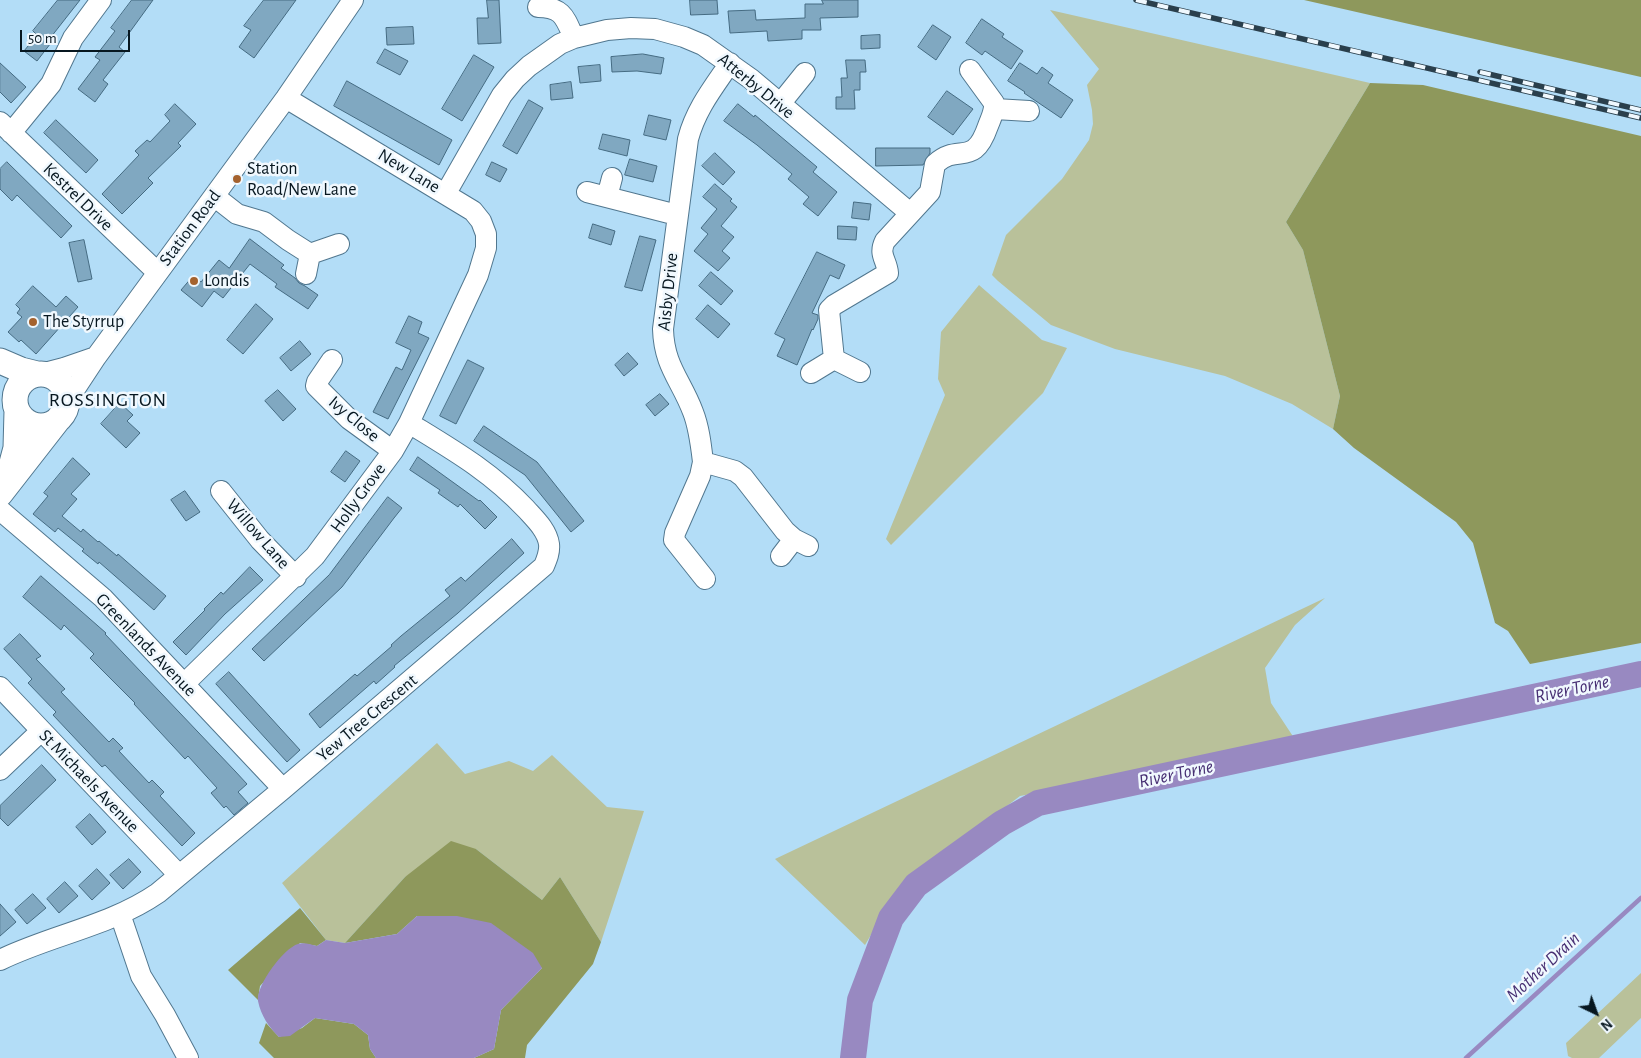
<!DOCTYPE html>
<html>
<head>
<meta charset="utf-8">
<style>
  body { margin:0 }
  #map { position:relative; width:1641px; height:1058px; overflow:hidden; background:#b3ddf7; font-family:"Alegreya Sans",sans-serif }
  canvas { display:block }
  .north { position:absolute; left:1571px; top:988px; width:50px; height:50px; -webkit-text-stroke:4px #f0f8fe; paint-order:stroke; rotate:138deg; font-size:14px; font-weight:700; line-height:20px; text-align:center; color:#071720 }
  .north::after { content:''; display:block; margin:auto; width:18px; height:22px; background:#071720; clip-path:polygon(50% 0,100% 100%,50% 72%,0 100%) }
  .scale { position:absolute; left:20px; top:30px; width:110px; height:22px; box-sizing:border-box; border:2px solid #071720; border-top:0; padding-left:6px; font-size:15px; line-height:18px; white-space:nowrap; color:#071720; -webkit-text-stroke:4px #f0f8fe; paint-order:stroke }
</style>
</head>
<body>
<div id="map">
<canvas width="1641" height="1058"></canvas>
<div class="north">N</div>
<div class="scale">50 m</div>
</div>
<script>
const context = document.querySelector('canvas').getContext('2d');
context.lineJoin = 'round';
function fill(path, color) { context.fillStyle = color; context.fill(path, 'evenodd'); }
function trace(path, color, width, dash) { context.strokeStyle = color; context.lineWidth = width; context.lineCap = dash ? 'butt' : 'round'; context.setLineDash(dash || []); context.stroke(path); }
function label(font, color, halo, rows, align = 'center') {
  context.font = font + ' "Alegreya Sans",sans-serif'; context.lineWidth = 5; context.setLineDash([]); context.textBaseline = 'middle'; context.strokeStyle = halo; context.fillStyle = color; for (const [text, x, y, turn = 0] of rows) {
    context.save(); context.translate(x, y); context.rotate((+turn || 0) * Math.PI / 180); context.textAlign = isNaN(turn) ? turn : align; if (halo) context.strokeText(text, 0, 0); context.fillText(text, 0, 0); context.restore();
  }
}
fill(new Path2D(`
  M 1050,10 L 1370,83 L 1286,222 L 1303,250 L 1340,396 L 1333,429 L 1292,404 L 1225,376 L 1115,349 L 1051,325 L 998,281 L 992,275 L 1006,235 L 1062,179 L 1089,140 L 1093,124 L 1092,110 L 1087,85 L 1099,69 Z
  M 979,285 L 1042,340 L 1067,348 L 1043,393 L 891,545 L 886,539 L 945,395 L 938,379 L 941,332 Z
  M 1325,598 L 1295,625 L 1265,668 L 1271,703 L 1298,744 L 1020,796 L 898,889 L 865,945 L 775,859 Z
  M 437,743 L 465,774 L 509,761 L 533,771 L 552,755 L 607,807 L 644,811 L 601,942 L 560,877 L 542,900 L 476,849 L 405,877 L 345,943 L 326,940 L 282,883 Z
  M 1641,973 L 1641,1018 L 1599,1058 L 1572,1058 L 1568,1056 L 1566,1043 Z`), '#b9c19a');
fill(new Path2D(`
  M 1304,0 L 1641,0 L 1641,77 Z
  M 1370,83 L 1423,85 L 1641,136 L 1641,643 L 1530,664 L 1508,631 L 1495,623 L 1473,543 L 1456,522 L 1354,448 L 1333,429 L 1340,396 L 1303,250 L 1286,222 Z
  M 451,841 L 476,849 L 542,900 L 560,877 L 601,942 L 593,964 L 527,1045 L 525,1058 L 474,1058 L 494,1049 L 501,1010 L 542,968 L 417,916 L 397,934 L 345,943 L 405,877 Z
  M 300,908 L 326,940 L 317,946 L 300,943 L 260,986 L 258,1000 L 228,970 Z
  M 315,1018 L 354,1024 L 368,1035 L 370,1049 L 376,1058 L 274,1058 L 259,1043 L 266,1023 L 279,1037 L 302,1028 Z`), '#8e985c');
fill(new Path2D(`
  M 417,916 L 457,916 L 491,923 L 533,953 L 542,968 L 501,1010 L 494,1049 L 474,1058 L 376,1058 L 370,1049 L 368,1035 L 354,1024 L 315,1018 L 290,1036 L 279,1037 C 269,1027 261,1016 258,1001 C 256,985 284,948 298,944 C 304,942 312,945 317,946 L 326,940 L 345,943 L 397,934 Z`), '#9889c1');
trace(new Path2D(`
  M 1466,1058 L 1641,898`), '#9889c1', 4.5);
trace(new Path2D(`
  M 853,1058 L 860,1000 L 891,918 L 916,885 L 1002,823 L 1038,803 L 1641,674`), '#9889c1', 26);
const building = new Path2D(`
  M 58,0 L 80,0 L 51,37 L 54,39 L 37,61 L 24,51 L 37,35 L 33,31 Z
  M 132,0 L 153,0 L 119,47 L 125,52 L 103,80 L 108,84 L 95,102 L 78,89 L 100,60 L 95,57 L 115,31 L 111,28 Z
  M 264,0 L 296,0 L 254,58 L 239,47 L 251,30 L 244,26 Z
  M 487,0 L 499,0 L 501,43 L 478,44 L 477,18 L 488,18 Z
  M 690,0 L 717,0 L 718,14 L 691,15 Z
  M 822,0 L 858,0 L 858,17 L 820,18 L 821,30 L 802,30 L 802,39 L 768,41 L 767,31 L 730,33 L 728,11 L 755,10 L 756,20 L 805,18 L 805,4 L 823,4 Z
  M 982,19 L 1004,34 L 1002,37 L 1023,51 L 1011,69 L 985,51 L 982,55 L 966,43 Z
  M 933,25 L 951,37 L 936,60 L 918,47 Z
  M 413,27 L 414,44 L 387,45 L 386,28 Z
  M 880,35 L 880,48 L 861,49 L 861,36 Z
  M 385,49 L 408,61 L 400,75 L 377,63 Z
  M 643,54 L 664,58 L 661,74 L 637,71 L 612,72 L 611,57 Z
  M 474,55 L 494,67 L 462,121 L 442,109 Z
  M 846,60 L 865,60 L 866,72 L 860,72 L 860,90 L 854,90 L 855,109 L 836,109 L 836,97 L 842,97 L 841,78 L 847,78 Z
  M 0,63 L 26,87 L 11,103 L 0,92 Z
  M 1020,63 L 1037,74 L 1042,67 L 1053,75 L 1048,83 L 1073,100 L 1061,118 L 1024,93 L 1025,92 L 1008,81 Z
  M 600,65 L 601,81 L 580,83 L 578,67 Z
  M 347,81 L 452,140 L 439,165 L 334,106 Z
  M 571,82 L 573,98 L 551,100 L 550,85 Z
  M 947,91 L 973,109 L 953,135 L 928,117 Z
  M 529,100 L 543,108 L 517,154 L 503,146 Z
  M 175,104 L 196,124 L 178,143 L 181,146 L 148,178 L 153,183 L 122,214 L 102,194 L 139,155 L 135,151 L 147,140 L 150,142 L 170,121 L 165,115 Z
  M 738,104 L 754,117 L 755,115 L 817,167 L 813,172 L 837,192 L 818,216 L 803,204 L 809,197 L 788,179 L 792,174 L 757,145 L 724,121 Z
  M 649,115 L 671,120 L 666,140 L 644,135 Z
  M 56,120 L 98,160 L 86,173 L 44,133 Z
  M 603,134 L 630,140 L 627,156 L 599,149 Z
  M 876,148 L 930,148 L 930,153 L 923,165 L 876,166 Z
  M 715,153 L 735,172 L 723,185 L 702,166 Z
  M 630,159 L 657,166 L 653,182 L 625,175 Z
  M 7,162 L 72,226 L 61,238 L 17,195 L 12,201 L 0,189 L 0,169 Z
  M 492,162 L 507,169 L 500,182 L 486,175 Z
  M 715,184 L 732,199 L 730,201 L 737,207 L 721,226 L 734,237 L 722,251 L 730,258 L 718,271 L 694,251 L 708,234 L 701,228 L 717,209 L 703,197 Z
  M 854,202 L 871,204 L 869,220 L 852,218 Z
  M 593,224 L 615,231 L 611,245 L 589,238 Z
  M 838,226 L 857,227 L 856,240 L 838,239 Z
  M 640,236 L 656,240 L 642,291 L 625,287 Z
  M 250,239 L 284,265 L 281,268 L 295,278 L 299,283 L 305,286 L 318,295 L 308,309 L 275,287 L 277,284 L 250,264 L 223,298 L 214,291 L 202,307 L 181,290 L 193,276 L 201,282 L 219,260 L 229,268 Z
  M 84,240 L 92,279 L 78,282 L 69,243 Z
  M 817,252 L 845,265 L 839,279 L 830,275 L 822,292 L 812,313 L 818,315 L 818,319 L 813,330 L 812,329 L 797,365 L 777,356 L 785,339 L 775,334 Z
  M 711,272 L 733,291 L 721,305 L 699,286 Z
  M 33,286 L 56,307 L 66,296 L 78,307 L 36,354 L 21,340 L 19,342 L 8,332 L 22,317 L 17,313 L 20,309 L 16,305 Z
  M 256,304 L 273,319 L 243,354 L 227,340 Z
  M 708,305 L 730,324 L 718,338 L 696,319 Z
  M 409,316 L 422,322 L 418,333 L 429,338 L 388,419 L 373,412 L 396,367 L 402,370 L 411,350 L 396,343 Z
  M 300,341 L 311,354 L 291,371 L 280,358 Z
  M 628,353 L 638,364 L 624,376 L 615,365 Z
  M 468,360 L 484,368 L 456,424 L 440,416 Z
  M 278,390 L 296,409 L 283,421 L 265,401 Z
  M 660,394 L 669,404 L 655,416 L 646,405 Z
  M 120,403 L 133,415 L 127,421 L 140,433 L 126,448 L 101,424 Z
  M 484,426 L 537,462 L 584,521 L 571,532 L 525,475 L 474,441 Z
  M 346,451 L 360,461 L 345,482 L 331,472 Z
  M 418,457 L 479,501 L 480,500 L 497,517 L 485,529 L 460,504 L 458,507 L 438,493 L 440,490 L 410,470 Z
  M 73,458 L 90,474 L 71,494 L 77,499 L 62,516 L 81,532 L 83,529 L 98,542 L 99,541 L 117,556 L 118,554 L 166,596 L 154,610 L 99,562 L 98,564 L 82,551 L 84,549 L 58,528 L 55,532 L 33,514 L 48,496 L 44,493 Z
  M 185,491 L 200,512 L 186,521 L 171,500 Z
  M 388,497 L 402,508 L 394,518 L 342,587 L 264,661 L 252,649 L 329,575 Z
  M 512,539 L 524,553 L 458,613 L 394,666 L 395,667 L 376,684 L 374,681 L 320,728 L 309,714 L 355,674 L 357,676 L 392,646 L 391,645 L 401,636 L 450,596 L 445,590 L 461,577 L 465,581 Z
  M 250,567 L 263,580 L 225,614 L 186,655 L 173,642 L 205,610 L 204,609 L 221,592 L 223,594 Z
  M 41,576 L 106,633 L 105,634 L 235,771 L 247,784 L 238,792 L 248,803 L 234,815 L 226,806 L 224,808 L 211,793 L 217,788 L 188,756 L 185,759 L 134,704 L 135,703 L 90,658 L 94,654 L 64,625 L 61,630 L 23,597 Z
  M 20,634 L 41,656 L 36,659 L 65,689 L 61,692 L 109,742 L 113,738 L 123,748 L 119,751 L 149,783 L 152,780 L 164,792 L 160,796 L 195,833 L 182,846 L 105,765 L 102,767 L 53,715 L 56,712 L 28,683 L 32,679 L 4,649 Z
  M 229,672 L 300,750 L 287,762 L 216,684 Z
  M 42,765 L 56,780 L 8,826 L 0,818 L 0,806 Z
  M 90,814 L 106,832 L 92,845 L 76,827 Z
  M 129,859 L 141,872 L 123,889 L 110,875 Z
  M 97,869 L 110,883 L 92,900 L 79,886 Z
  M 65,882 L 78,896 L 59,913 L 47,899 Z
  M 33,894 L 46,908 L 27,924 L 15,910 Z
  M 0,904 L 16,922 L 0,936 Z`);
fill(building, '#80a8c1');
trace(building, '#456b82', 1);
const minor = new Path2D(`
  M 538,7 C 563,7 565,18 574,38
  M 730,63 C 713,88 696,109 688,139 L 663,329 C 664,366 681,380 693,412 C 699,427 701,445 703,462 L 735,471 L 743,477 L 785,531 L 794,539 L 808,546
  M 780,104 L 805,73
  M 995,109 L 1029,111
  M 0,122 L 157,272
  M 11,133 L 51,84 L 73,38 L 101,0
  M 587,192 L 677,215
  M 446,193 L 502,95 L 515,79 L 529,66 L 560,44 L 574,38 L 607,30 L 631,28 L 655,29 L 684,37 L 703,45 L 751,79 L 910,213
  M 214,196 L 237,214 L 264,222 L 288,240 L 310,254 L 306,274
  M 607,197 L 612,178
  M 310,254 L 339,244
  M 834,359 L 829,310 L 834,305 L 888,273 C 887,260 878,255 885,241 L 930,192 L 935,164 C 959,142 973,169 988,126 C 991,118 995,111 994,103 L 970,70
  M 332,360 L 317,382 L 316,386 L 349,419 L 393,451
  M 811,373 L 834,359 L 860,372
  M 41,374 L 64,368 L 96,357
  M 67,401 L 96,357 L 286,98 L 353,0
  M 703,462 L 700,476 L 675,533 L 674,540 L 705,579
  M 221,491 L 260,540 L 296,577
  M 0,510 L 103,598 L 283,789
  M 781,556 L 794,539
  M 184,684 L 315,556 L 393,451 L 409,423 L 478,275 L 486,248 L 486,234 L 481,221 L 473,211 L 286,98
  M 0,687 L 179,875
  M 0,770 L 41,731
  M 120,914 L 141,976 L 165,1015 L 188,1058
  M 0,960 C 51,935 110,926 158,893 L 283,789 L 544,566 C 547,559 550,552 549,544 C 547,530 535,519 526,509 C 490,471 453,450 409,423`);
const major = new Path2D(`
  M 0,361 L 21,370 L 37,374
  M15 400a26 26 0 1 1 52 0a26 26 0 1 1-52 0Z
  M 8,478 L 16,448 L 17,411
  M 0,494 L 60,417`);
trace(minor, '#51778f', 22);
trace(major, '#51778f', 27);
trace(minor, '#fff', 20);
trace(major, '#fff', 25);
const rail = new Path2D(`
  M 1136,0 L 1641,118
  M 1480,72 L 1641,110`);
trace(rail, '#2a3f4c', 5.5);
trace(rail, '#f0f8fe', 4, [11]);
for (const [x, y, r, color] of [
  [237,179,5,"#a4622e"],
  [194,281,5,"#a4622e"],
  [33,322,5,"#a4622e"]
]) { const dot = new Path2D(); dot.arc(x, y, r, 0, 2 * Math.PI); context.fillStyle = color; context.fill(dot); trace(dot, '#f0f8fe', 2); }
label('18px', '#071720', '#f0f8fe', [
  ["Atterby Drive",756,86,39],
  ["New Lane",409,171,31],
  ["Kestrel Drive",78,197,44],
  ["Station Road",190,228,-53],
  ["Aisby Drive",668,292,-84],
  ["Ivy Close",354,419,40],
  ["Holly Grove",358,498,-54],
  ["Willow Lane",258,534,49],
  ["Greenlands Avenue",146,645,46],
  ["Yew Tree Crescent",367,718,-40],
  ["St Michaels Avenue",89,781,46]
]);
label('18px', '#071720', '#f0f8fe', [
  ["Station",247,169],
  ["Road/New Lane",247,190],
  ["Londis",204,281],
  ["The Styrrup",43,322]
], 'left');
label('italic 19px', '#472f73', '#f0f8fe', [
  ["River Torne",1572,689,-12],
  ["River Torne",1176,774,-12],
  ["Mother Drain",1543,967,-43]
]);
context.letterSpacing = '1px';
label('20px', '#071720', '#f0f8fe', [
  ["ROSSINGTON",108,400]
]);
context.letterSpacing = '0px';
</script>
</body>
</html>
